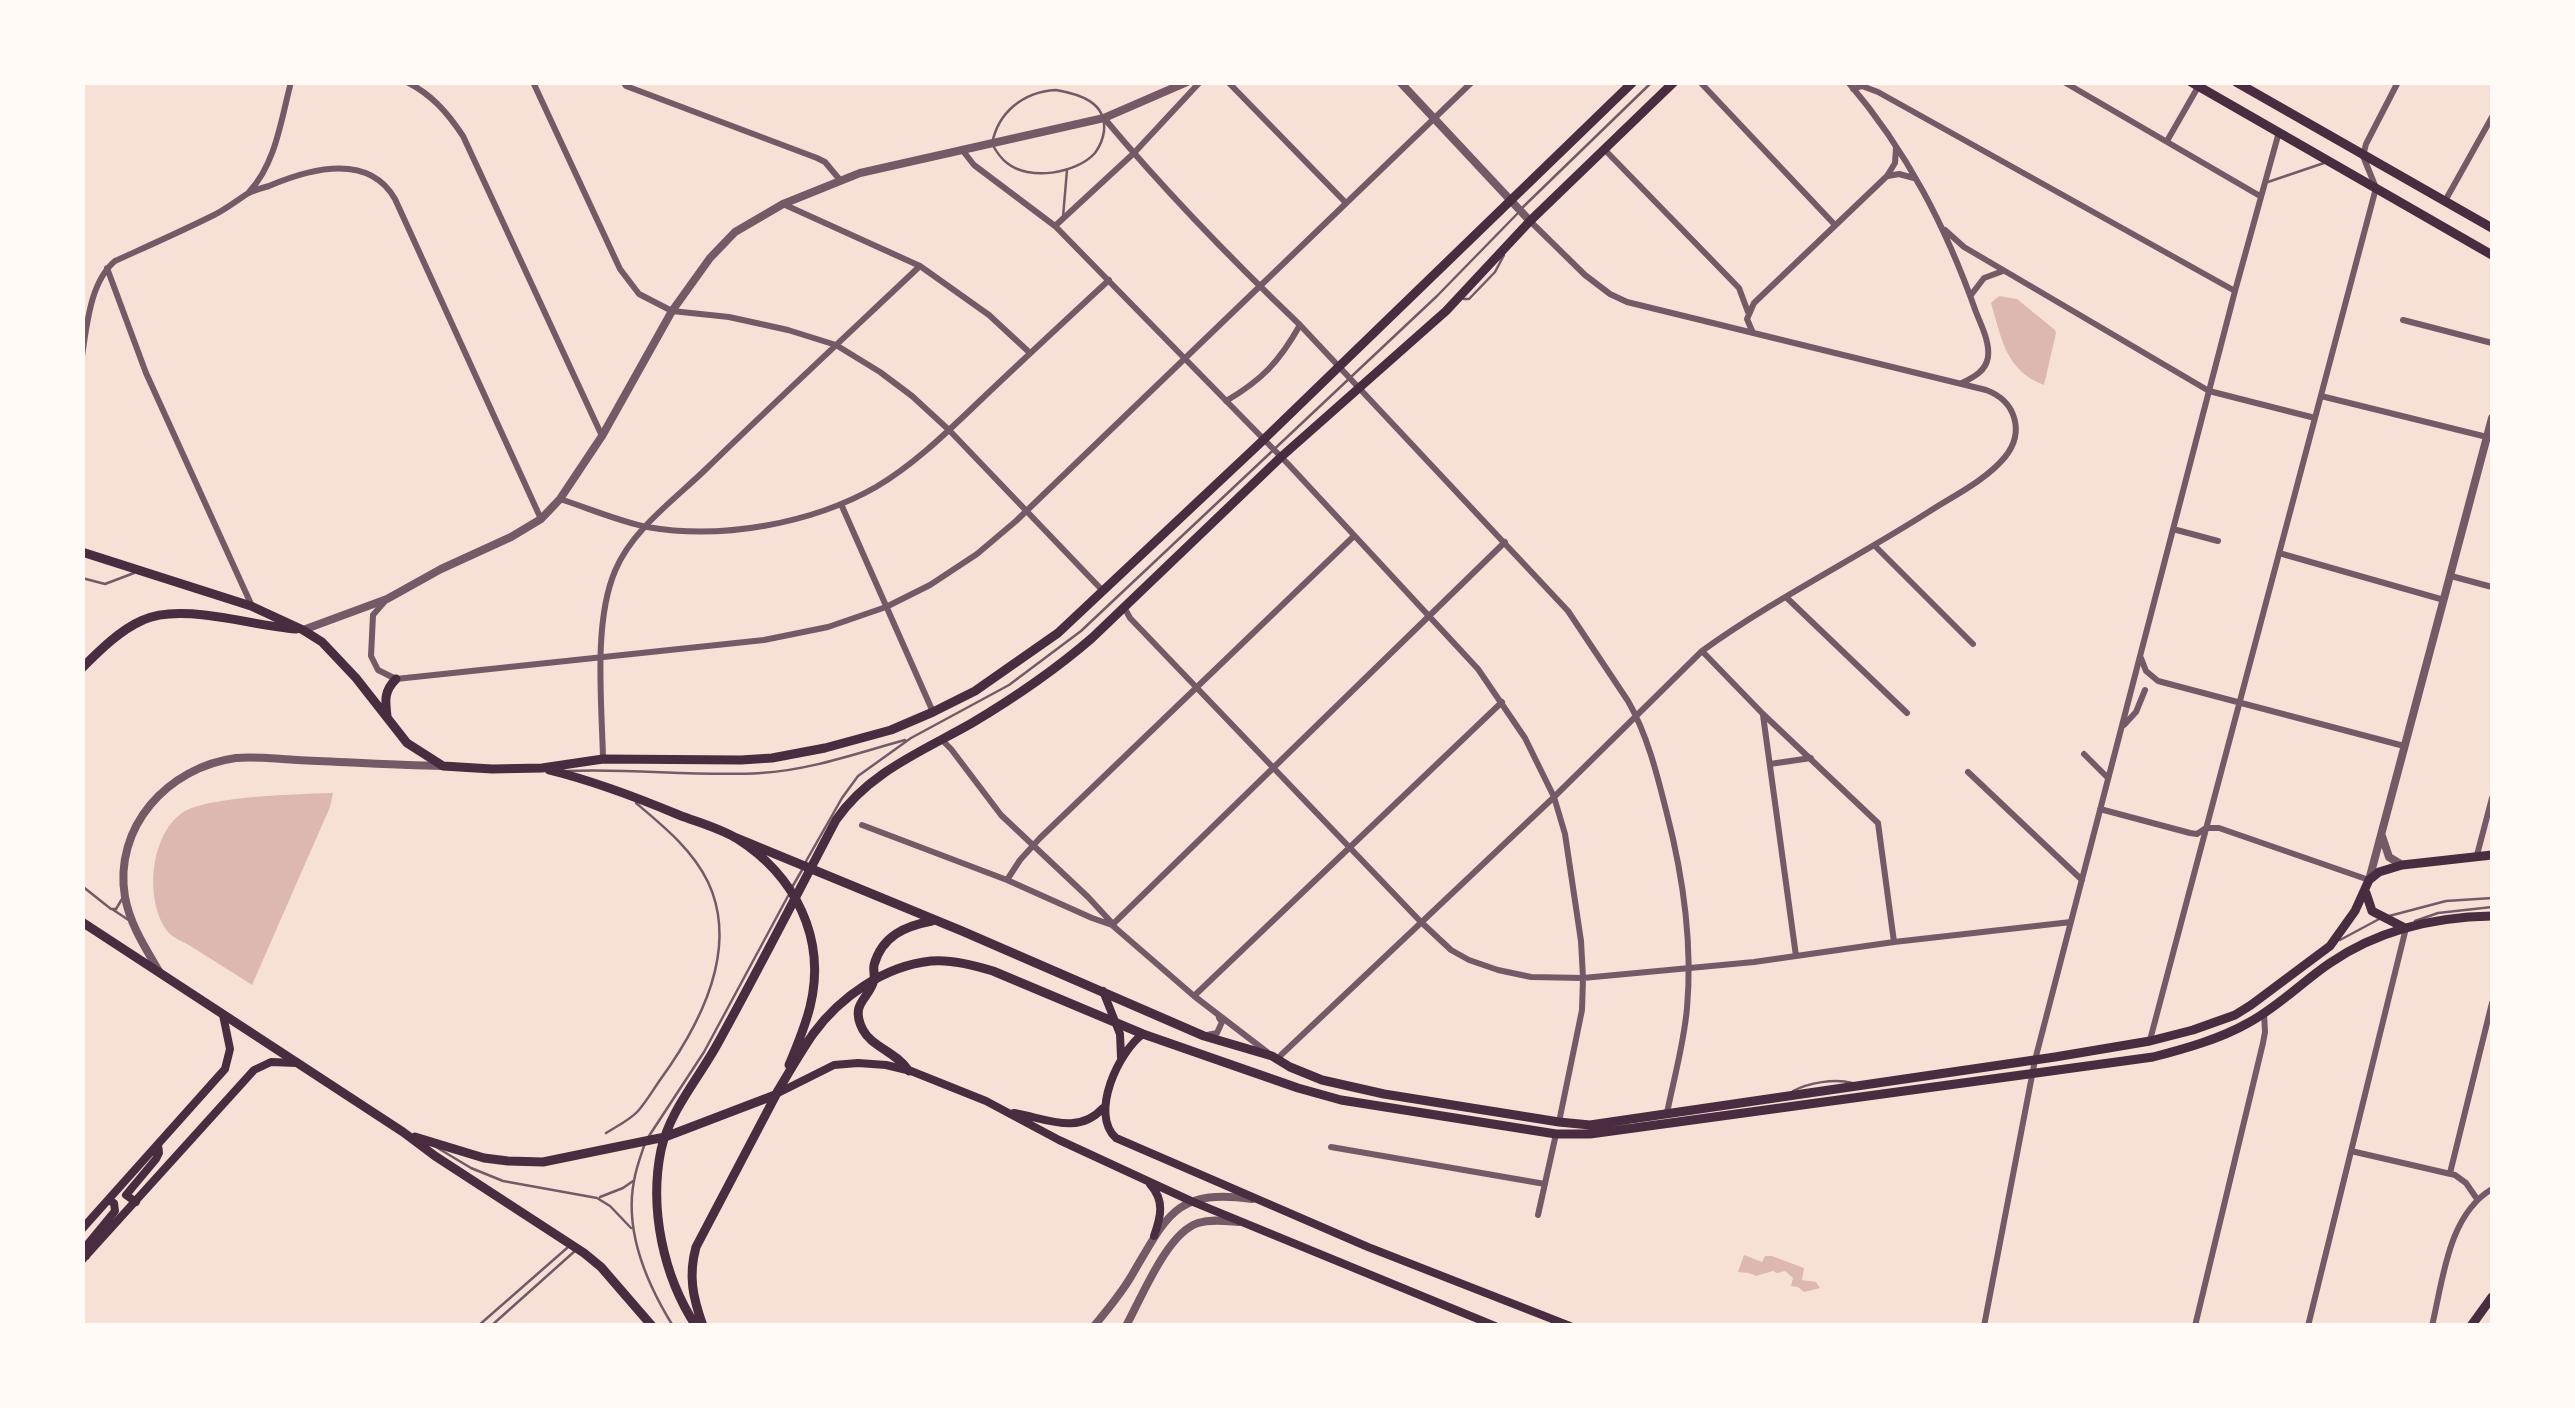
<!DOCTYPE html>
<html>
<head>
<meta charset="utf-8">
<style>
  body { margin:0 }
  #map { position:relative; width:2575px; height:1408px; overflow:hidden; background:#f7e1d7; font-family:Merriweather,serif }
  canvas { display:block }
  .frame { position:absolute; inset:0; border:85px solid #fffaf5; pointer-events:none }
</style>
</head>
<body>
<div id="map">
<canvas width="2575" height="1408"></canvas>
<div class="frame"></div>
</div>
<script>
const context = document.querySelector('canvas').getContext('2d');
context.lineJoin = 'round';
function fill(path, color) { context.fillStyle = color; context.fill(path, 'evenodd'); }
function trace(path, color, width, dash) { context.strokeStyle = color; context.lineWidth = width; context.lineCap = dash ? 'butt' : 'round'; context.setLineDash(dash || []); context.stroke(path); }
fill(new Path2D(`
  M 1999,296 L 2017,299 L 2055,330 L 2056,333 L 2044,385 C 2005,370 2002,339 1991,303 Z
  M 333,793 L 330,807 L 252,985 C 231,971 209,958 187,944 C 181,941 172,937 168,932 C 144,901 150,835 182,813 C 206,796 301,794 333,793 Z
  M 1744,1255 L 1762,1262 L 1765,1256 L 1772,1256 L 1804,1268 L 1802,1280 L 1816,1282 L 1820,1288 L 1804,1292 L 1798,1287 L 1791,1286 L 1793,1278 L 1785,1271 L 1777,1273 L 1773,1271 L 1756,1276 L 1749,1273 L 1738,1272 Z`), '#dcb8b0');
trace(new Path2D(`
  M 1056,90 C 1079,94 1107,102 1104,131 C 1103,139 1100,146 1095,153 C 1076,174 1029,181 1007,163 C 1000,158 996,151 992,144 C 998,112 1023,92 1056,90 Z
  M 2265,183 L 2324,163
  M 1522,208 L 1652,82
  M 1063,217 L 1067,170
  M 1464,299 L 1469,299 L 1495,272 L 1504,255
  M 82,578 L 105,584 L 134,573
  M 567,771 C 632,768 697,777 761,773 C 811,770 857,753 905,740
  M 805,863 L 842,798 L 858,776 L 911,738 L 1009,685 L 1081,631 L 1437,296 L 1517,214
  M 82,886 L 111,909 L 116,909 L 122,899
  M 791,889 L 802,870
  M 112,909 L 130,921
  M 2389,916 L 2446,901 L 2492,898
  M 2415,921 L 2438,913 L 2492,907
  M 2340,940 L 2381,918
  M 1793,1091 C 1808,1083 1835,1078 1852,1083
  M 606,1133 C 617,1126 630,1120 638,1111 C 646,1102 653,1090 660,1080 C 700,1025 740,950 708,882 C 692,849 663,826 636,803
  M 649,1136 L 704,1052 L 788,896
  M 645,1143 C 641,1155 636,1168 634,1181 C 624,1232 647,1284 673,1326
  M 436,1147 L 471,1168 L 503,1181 L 597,1198 L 610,1206 L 631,1228
  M 600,1197 L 623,1188 L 633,1181
  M 478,1326 L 567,1248
  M 491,1326 L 576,1250`), '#755966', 2.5);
trace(new Path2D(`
  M 407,82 C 432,95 447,112 463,136 L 602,436
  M 533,82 L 620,269 L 639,294 L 672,311 L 729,317 L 788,330 L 836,345 L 880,372 L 912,396 L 949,430 L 1103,591
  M 623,82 L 626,86 L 817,158 L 825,162 L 840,180
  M 1228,82 L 1346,203
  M 1700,82 L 1835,225
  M 1848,82 C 1907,151 1946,227 1976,312 C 1981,325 1990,342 1988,357 C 1986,371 1974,377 1962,383
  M 2064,82 L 2260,196
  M 1853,89 L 1862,86 L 1878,92 L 2235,291
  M 1104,118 C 1165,191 1232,260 1300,325 L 1568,611 L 1628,701 C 1647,734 1657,774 1666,810 C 1683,875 1693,940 1687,1008 C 1684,1043 1674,1078 1667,1113
  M 2167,141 L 2198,87
  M 1604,149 L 1739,288 L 1748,312
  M 963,151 L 974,165 L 1055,226 L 1289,465 L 1478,669 L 1525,738 L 1554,797 L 1565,834 L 1581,941 L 1583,978 L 1582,1010 L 1559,1122
  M 1888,176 L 1899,174 L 1914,178
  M 249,192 C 276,163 281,120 291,82
  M 2445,201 L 2492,117
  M 783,204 L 920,266 L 989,315 L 1030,353
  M 1055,226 L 1134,153 L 1200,82
  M 1945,230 L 1964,247 L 2209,391 L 2315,418
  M 107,268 L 146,373 L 251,604
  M 1971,295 L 1984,278 L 2003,271
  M 2403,320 L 2492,343
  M 1753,333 L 1747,319 L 1754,303 L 1887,176 L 1895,163 L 1896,148
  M 82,356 C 87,325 90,282 115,261 C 148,246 182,231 214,215 C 226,209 236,201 247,194 C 253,190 262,188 269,186 C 309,169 368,152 395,199 L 541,519
  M 2321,396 L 2487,437
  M 1226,401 C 1262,380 1279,362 1300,325
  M 560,499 C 588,508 618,521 647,527 C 721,540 811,524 876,487 C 917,463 952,427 987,394 C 1027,356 1068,318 1109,280
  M 841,504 L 933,712
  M 2173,529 L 2218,541
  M 1875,546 L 1973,644
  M 2279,553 L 2444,600
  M 2451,576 L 2492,587
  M 1787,598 L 1907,713
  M 386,600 L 373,615 L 371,656 L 378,670 L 396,679 L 764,640 L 828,627 L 886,607 L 930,585 L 977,554 L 1016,521 L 1472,82
  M 1124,607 L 1130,618 L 1420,921 L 1451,950 L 1469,960 L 1498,970 L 1531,977 L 1583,978 L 1754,962 L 1894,942 L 2071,922
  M 1702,651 L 1763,714 L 1878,823 L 1894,942
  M 2141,658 L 2146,671 L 2158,681 L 2404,746
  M 1763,715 L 1796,956
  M 2124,725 L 2136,712 L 2145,690
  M 942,740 L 951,749 L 1001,815 L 1088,897 L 1112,923
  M 2084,754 L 2107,777
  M 603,759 C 602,704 593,623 615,571 C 632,530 674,500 705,470 C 776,401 848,334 920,266
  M 1770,764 L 1811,758
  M 1968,772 L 2082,880
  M 2100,809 L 2190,833 L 2197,834 L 2206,828 L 2219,828 L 2369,880
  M 862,825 L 1007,880 L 1092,918 L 1112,925 L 1194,996 L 1267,1052
  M 2477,855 L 2492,798
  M 1007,880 L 1020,860 L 1040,838 L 1354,536
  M 1112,925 L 1505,542
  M 1194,996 L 1502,702
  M 1207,1035 L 1217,1033 L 1222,1022 L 1219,1018
  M 2150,1040 L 2376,188 L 2363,156 L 2366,144 L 2398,82
  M 1278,1061 L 1281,1055 L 1554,797 L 1702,651 C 1774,599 1855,559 1930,511 C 1955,495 1986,480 2005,457 C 2025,432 2016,401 1986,390 L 1627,302 L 1610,294 L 1585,275 L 1530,221
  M 1331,1147 L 1545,1184
  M 2351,1151 L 2455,1175 L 2466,1183 L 2477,1199
  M 2450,1173 L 2492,1003
  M 1538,1215 L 1556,1134
  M 1984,1326 L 2035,1060 L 2235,291 L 2279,132
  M 2195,1326 L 2263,1043 L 2265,1032 L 2264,1013
  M 2308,1326 L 2406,928
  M 2432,1326 C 2443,1280 2448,1215 2492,1189`), '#755966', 6);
trace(new Path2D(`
  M 1400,82 L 1530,221
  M 303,630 L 387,599 L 441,569 L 511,537 L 541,519 L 560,499 L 602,436 L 672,311 L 710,258 L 735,232 L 783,204 L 860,173 L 1104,118 L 1187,82
  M 2382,836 L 2389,857 L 2402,865
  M 2369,880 L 2492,418
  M 160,973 C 146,949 130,925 125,897 C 113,827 168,767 236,758 C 255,756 277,759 297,760 C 346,762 394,765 443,766
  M 1094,1326 C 1108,1309 1121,1294 1132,1275 C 1167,1216 1175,1188 1252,1199
  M 1126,1326 C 1142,1297 1167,1233 1198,1223 C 1211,1219 1225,1221 1238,1222`), '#755966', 8);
trace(new Path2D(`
  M 1103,991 L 1120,1034 L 1121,1057
  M 1143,1034 C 1119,1051 1089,1114 1116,1138 L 1368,1247 L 1570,1326
  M 776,1094 L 834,1065 L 858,1063 L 886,1065 L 911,1071 L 986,1101 L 1059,1140 L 1191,1201 L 1495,1326
  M 1014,1113 C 1045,1118 1078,1136 1103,1108
  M 1150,1184 C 1165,1201 1161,1216 1154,1236
  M 136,1202 L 126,1195 L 156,1159 L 159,1153 L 158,1145
  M 82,1229 L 225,1069 L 230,1049 L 223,1015
  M 86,1256 L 85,1248 L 87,1245 L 115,1211 L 114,1203 L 108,1200
  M 82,1260 L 254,1070 L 271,1062 L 296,1063`), '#4a2c40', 8);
trace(new Path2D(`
  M 2191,82 L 2492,255
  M 2236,82 L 2492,228
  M 82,552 L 251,606 L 303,630 L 322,642 L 356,678 L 407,743 L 443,766 L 492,769 L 542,768 L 603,759 L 741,760 L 772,758 L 825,748 L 891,730 L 933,712 L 975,691 L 1058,633 L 1257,446 L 1633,82
  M 82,668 C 100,650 120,630 143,620 C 181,602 252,626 296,629
  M 387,716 C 385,700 384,691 396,679
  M 549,770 C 594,781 636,797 679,815 C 697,822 719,828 736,838 C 795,875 827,938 810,1007 C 805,1027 797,1046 789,1065
  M 734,837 L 962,931 L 1204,1036 L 1272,1056 L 1290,1067 L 1322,1080 L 1384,1094 L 1559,1122 L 1590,1125 L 2055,1057 L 2150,1041 L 2193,1030 L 2235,1015 L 2251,1005 L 2330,946 L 2355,911 L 2369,880 L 2379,872 L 2402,865 L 2492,855
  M 2366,893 L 2372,911 L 2403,927
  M 82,922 L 403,1132 L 435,1156 L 584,1253 L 601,1267 L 652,1326
  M 909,1071 C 895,1051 872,1047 863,1030 C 849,1003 869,1000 874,980 C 875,975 873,970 874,965 C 882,936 905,926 932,921
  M 776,1094 C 788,1074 800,1053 813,1034 C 840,997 884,966 931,961 C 951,959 974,965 993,971 L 1143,1034 L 1298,1088 L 1341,1100 L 1556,1134 L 1590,1134 L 2153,1057 C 2184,1049 2220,1039 2248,1023 C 2278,1007 2302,982 2330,963 C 2378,930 2435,917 2492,916
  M 415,1137 L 484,1158 L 508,1161 L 543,1162 L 665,1137 L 775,1095
  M 696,1326 C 663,1276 649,1208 661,1150 C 670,1110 699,1078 718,1043 C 759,969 797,894 836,820 C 869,772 923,751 972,723 C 1014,698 1055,670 1092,638 L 1281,457 L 1446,311 L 1530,221 L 1674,82
  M 703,1326 C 693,1298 688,1276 696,1247 L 777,1093
  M 2471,1326 L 2492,1297`), '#4a2c40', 9);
</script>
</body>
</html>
